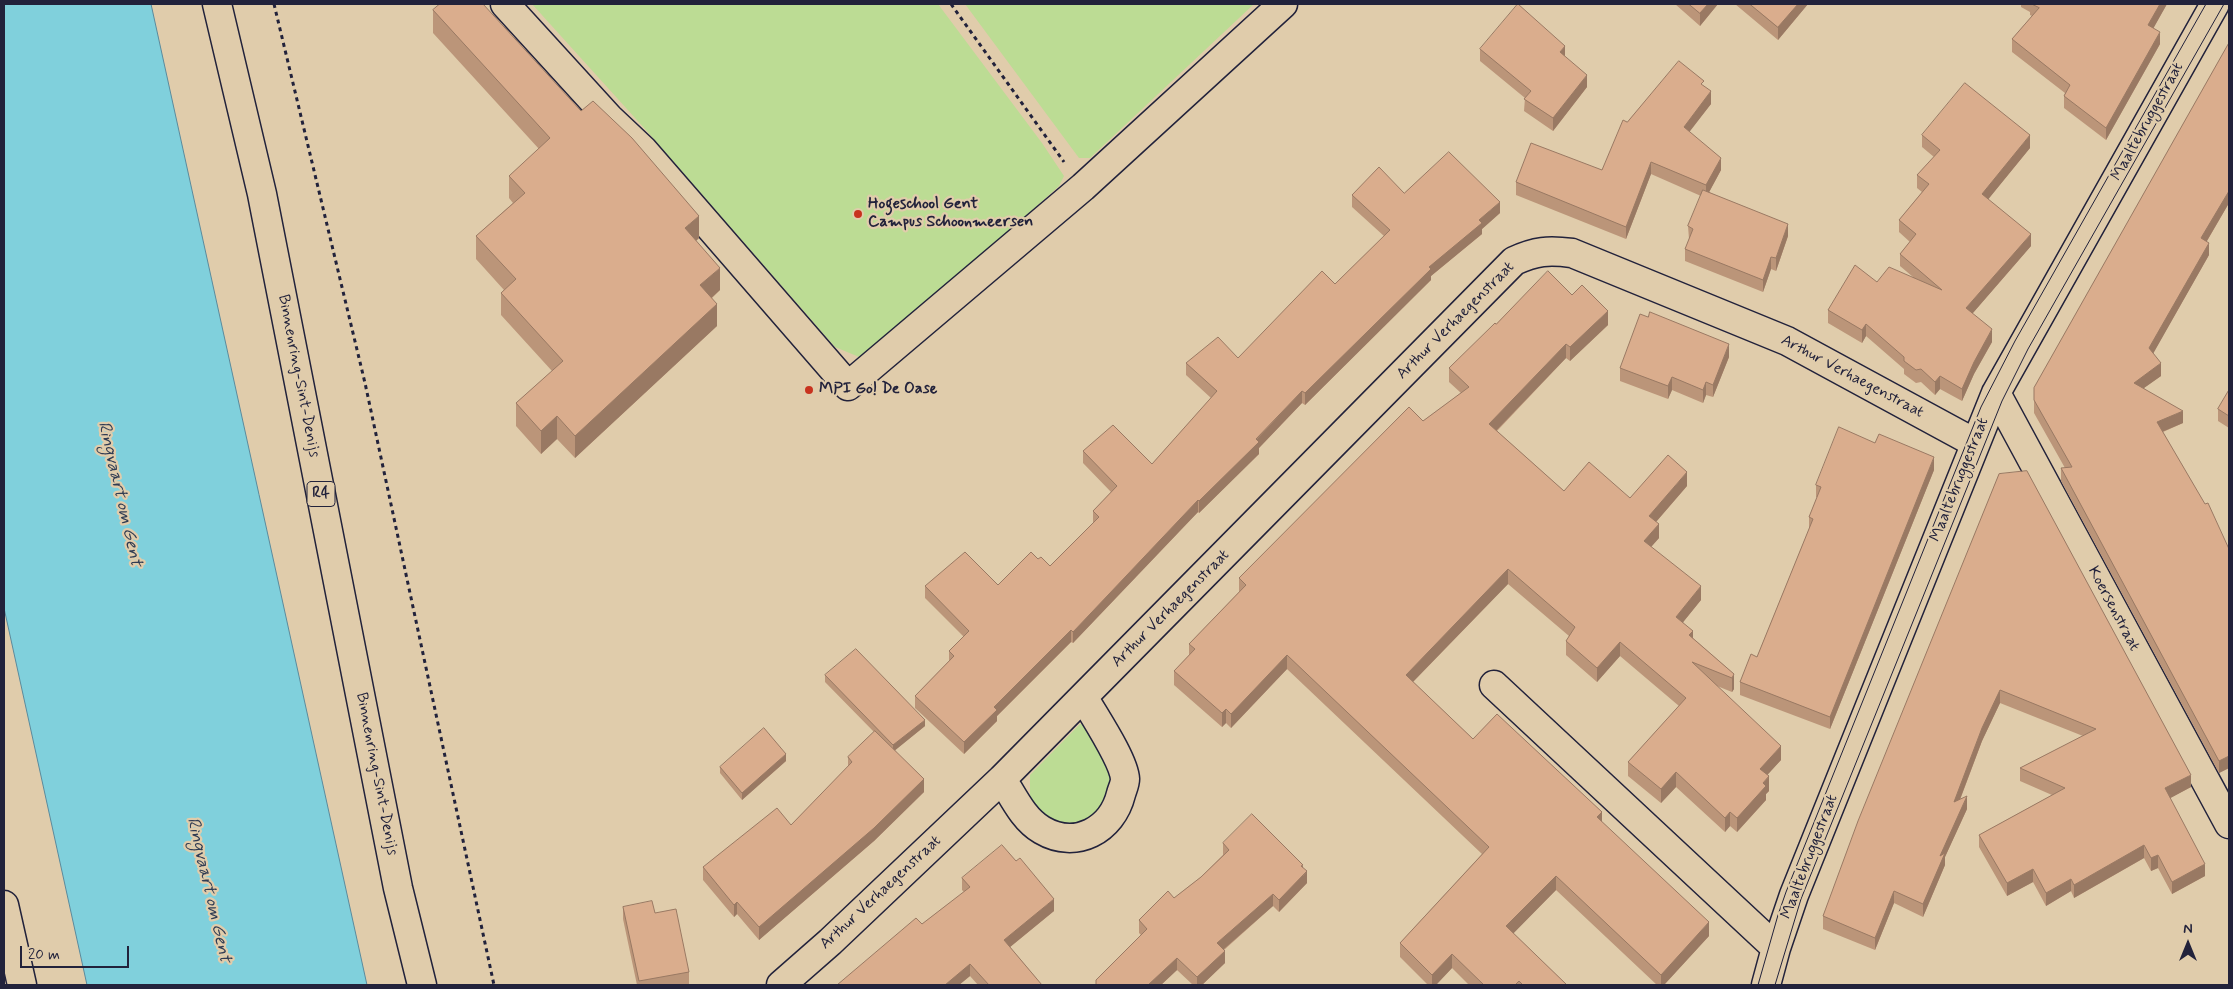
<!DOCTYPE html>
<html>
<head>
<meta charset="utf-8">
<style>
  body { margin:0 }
  #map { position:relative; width:2233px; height:989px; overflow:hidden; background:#e0ccab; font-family:Mynerve,sans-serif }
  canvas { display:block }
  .frame { position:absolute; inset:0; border:5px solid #22223b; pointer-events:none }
  .north { position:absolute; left:2163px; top:919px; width:50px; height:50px; -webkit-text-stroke:4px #e0ccab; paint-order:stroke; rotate:0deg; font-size:14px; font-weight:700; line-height:20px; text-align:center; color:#22223b }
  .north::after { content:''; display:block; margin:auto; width:18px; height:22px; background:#22223b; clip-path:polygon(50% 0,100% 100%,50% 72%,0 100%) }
  .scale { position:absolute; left:20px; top:946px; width:109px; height:22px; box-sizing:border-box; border:2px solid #22223b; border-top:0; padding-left:6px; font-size:15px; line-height:18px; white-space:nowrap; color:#22223b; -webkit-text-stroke:4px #e0ccab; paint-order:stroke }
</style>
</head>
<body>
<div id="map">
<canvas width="2233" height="989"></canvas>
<div class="frame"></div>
<div class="north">N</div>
<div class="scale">20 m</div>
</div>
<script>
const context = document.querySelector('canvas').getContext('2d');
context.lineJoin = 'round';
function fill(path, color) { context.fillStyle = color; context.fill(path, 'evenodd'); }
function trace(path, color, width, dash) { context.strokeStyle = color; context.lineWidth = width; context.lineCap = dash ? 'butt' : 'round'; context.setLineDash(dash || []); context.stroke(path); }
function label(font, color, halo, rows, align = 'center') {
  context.font = font + ' Mynerve,sans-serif'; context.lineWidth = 4.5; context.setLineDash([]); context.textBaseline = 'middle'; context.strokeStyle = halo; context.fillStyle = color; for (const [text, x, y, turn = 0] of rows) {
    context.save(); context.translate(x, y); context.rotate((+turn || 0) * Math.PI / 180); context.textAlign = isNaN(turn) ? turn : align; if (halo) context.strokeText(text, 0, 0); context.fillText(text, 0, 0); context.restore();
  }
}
fill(new Path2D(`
  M 532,4 L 938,4 L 1042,143 L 1064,176 L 1059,186 L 887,341 L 864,359 L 835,347 L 645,129 Z
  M 965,4 L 1254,4 L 1090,158 L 1079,158 Z
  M 1080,724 L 1088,725 L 1117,782 L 1101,815 L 1070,828 L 1055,823 L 1042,814 L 1030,798 L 1030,775 Z`), '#bcdc94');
const water = new Path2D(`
  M 4,4 L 151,4 L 367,985 L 87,985 L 4,608 Z`);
fill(water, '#80d0dc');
trace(water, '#5a8a9c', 1);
const minor = new Path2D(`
  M 505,4 L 609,118 L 643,150 L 848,386 L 1083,187 L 1283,4
  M 1996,393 L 2229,824
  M 1494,685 L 1776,948
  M 1002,779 C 1013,796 1023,819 1042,830 C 1076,850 1112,830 1121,794 C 1122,790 1125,784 1125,779 C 1124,760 1094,716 1084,698
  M 781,985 L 830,942 L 1002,779 L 1514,261 C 1536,251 1548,250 1572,253 L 1787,341 L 1975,443
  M 1766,985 L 1776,948 L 1794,895 L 1996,393 L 2215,4`);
const highway = new Path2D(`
  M 217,4 L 262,194 L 398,888 L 422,985
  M 4,905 L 22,985`);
trace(minor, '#22223b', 31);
trace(highway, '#22223b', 31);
trace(new Path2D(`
  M 274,4 L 365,383 L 494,985
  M 951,4 L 1064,162`), '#22223b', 3, [4, 4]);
trace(minor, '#e0ccab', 28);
trace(highway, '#e0ccab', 28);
trace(new Path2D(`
  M 1758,985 L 1778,915 L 1786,892 L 1981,407 L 2015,341 L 2206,4
  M 1775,985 L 1801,899 L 2002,401 L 2028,349 L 2224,4`), '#22223b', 1);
fill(new Path2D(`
  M 1675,4 L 1718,4 L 1700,26 Z
  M 1735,4 L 1808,4 L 1778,40 Z
  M 2021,4 L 2167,4 L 2153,28 L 2160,44 L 2106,140 L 2064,108 L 2064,96 L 2065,93 L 2012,52 L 2012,39 L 2032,16 L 2030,15 L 2030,12 L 2021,7 Z
  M 433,10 L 581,111 L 699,238 L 696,241 L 720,290 L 712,298 L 717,326 L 575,458 L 557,439 L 541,454 L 516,426 L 516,403 L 552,371 L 501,315 L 501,293 L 504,290 L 476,259 L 476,236 L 513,203 L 509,198 L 509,176 L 539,149 L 433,33 Z
  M 2229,43 L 2229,203 L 2207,241 L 2209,255 L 2153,353 L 2161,376 L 2144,388 L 2183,423 L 2163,432 L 2229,549 L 2229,768 L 2219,773 L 2061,481 L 2061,468 L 2065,468 L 2034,413 L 2034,388 Z
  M 1480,49 L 1565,56 L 1587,87 L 1553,131 L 1524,111 L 1525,98 L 1480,61 Z
  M 1704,86 L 1711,104 L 1689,131 L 1721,170 L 1709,192 L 1788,236 L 1776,271 L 1771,269 L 1763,292 L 1685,261 L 1685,249 L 1689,239 L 1688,226 L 1701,196 L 1651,174 L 1626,239 L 1516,195 L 1516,182 L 1602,170 Z
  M 1922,135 L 2030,148 L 1988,199 L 2031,246 L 1972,314 L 1992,342 L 1974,374 L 1962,401 L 1940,389 L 1935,395 L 1921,382 L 1916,383 L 1904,374 L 1904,369 L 1866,336 L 1862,343 L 1828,323 L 1828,310 L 1877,282 L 1913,277 L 1900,266 L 1900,254 L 1910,242 L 1899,232 L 1899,220 L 1922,192 L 1917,188 L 1917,175 L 1934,157 L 1922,147 Z
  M 1404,193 L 1500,213 L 1482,229 L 1482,234 L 1431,276 L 1431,280 L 1305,405 L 1302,403 L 1259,448 L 1259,454 L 1199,513 L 1198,512 L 1073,643 L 1071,642 L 997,716 L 997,721 L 964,754 L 915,708 L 915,696 L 949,661 L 949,651 L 964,637 L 925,598 L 925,586 L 998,585 L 1038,559 L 1050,566 L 1093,523 L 1093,511 L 1111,492 L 1083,463 L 1083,451 L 1152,464 L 1211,398 L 1186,375 L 1186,363 L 1238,358 L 1335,284 L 1384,236 L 1352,207 L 1352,195 Z
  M 1572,295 L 1608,325 L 1570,361 L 1566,358 L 1497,431 L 1564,491 L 1630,498 L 1687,486 L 1656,522 L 1659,538 L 1651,547 L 1701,600 L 1683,622 L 1693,638 L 1734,674 L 1734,689 L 1732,692 L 1717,686 L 1781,760 L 1767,775 L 1769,791 L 1766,794 L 1766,800 L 1737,832 L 1730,826 L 1725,832 L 1676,787 L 1661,803 L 1628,776 L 1628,762 L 1679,706 L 1620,656 L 1597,682 L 1566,655 L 1566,641 L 1569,636 L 1508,584 L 1413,682 L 1473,739 L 1602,822 L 1709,936 L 1664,985 L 1657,985 L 1556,890 L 1513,933 L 1567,985 L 1469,985 L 1452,968 L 1436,985 L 1428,985 L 1400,957 L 1400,943 L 1482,854 L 1287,669 L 1231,728 L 1226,723 L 1222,727 L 1174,685 L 1174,671 L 1189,655 L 1189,644 L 1239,592 L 1239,578 L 1423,421 L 1461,393 L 1449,382 L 1449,368 L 1496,324 Z
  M 1729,357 L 1713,397 L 1706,395 L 1703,403 L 1672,390 L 1668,399 L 1620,381 L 1620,368 Z
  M 2229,390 L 2229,428 L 2218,421 L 2218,409 Z
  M 1934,470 L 1830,729 L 1740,695 L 1740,682 L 1757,657 L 1809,529 L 1809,517 L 1817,497 L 1816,497 L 1816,485 Z
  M 1999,474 L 2191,787 L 2170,798 L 2205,876 L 2172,894 L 2158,868 L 2151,871 L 2144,858 L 2074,898 L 2071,891 L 2046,906 L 2033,882 L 2007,896 L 1979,847 L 1979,835 L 2052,795 L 2020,781 L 2020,768 L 2083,736 L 2000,703 L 1982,741 L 1960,800 L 1967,809 L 1945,857 L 1945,865 L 1923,917 L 1894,903 L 1875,950 L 1823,929 L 1823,916 Z
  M 825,675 L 925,726 L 895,750 L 924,792 L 874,841 L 759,940 L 737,914 L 734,917 L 703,880 L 703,867 L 791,825 L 848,767 L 848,757 L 874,732 L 825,682 Z
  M 786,761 L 742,800 L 720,773 L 720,767 Z
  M 1223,843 L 1303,867 L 1307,883 L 1279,912 L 1273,906 L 1224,950 L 1225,963 L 1202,985 L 1193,985 L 1177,970 L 1161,985 L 1096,985 L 1141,935 L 1139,933 L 1139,920 L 1174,898 L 1201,877 L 1223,855 Z
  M 962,878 L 1054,911 L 1010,947 L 1042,985 L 978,985 L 970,976 L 959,985 L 837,985 L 922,924 L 964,892 L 962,890 Z
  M 623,907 L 655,913 L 689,972 L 689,984 L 683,985 L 637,985 L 623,919 Z`), '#bb9579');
fill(new Path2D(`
  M 1708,4 L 1718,4 L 1700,26 L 1700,13 Z
  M 1798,4 L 1808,4 L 1778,40 L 1778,27 Z
  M 2160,4 L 2167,4 L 2148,38 L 2148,25 Z
  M 2160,32 L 2160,44 L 2106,140 L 2106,128 Z
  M 1565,46 L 1565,59 L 1560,52 Z
  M 1587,75 L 1587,87 L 1553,131 L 1553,118 Z
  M 1711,91 L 1711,104 L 1684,139 L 1684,127 Z
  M 2030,135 L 2030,148 L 1982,207 L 1982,194 Z
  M 1721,158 L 1721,170 L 1706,198 L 1706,185 Z
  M 1651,162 L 1651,174 L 1626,239 L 1626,227 Z
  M 2229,191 L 2229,203 L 2201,251 L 2201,238 Z
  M 1500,202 L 1500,213 L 1482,229 L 1482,234 L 1431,276 L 1431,280 L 1305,405 L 1305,393 L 1429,267 L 1479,220 Z
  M 699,216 L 699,238 L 685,251 L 685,228 Z
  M 1788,224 L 1788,236 L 1776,271 L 1776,258 Z
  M 2031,234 L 2031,246 L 1966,321 L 1966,308 Z
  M 2209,243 L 2209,255 L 2149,361 L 2149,348 Z
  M 1771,257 L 1771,269 L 1763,292 L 1763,280 Z
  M 720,268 L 720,290 L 700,308 L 700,285 Z
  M 717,304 L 717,326 L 575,458 L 575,436 Z
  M 1608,311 L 1608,325 L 1570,361 L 1570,347 Z
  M 1866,324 L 1866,336 L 1862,343 L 1862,330 Z
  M 1992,329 L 1992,342 L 1974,374 L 1962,401 L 1962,389 L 1974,362 Z
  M 1566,344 L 1566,358 L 1489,438 L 1489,424 Z
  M 1729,344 L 1729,357 L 1713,397 L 1713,385 Z
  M 2161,363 L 2161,376 L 2134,395 L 2134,383 Z
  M 1940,376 L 1940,389 L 1935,395 L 1935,382 Z
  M 1672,377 L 1672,390 L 1668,399 L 1668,386 Z
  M 1706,382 L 1706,395 L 1703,403 L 1703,390 Z
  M 1302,391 L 1302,403 L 1259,448 L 1259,454 L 1199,513 L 1199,501 Z
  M 2183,411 L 2183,423 L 2157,434 L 2157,422 Z
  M 557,416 L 557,439 L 541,454 L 541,431 Z
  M 1934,457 L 1934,470 L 1830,729 L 1830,717 Z
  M 1687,472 L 1687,486 L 1649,530 L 1649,516 Z
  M 1198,500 L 1198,512 L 1073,643 L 1073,632 Z
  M 1659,524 L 1659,538 L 1644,555 L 1644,541 Z
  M 1508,569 L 1508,584 L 1406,689 L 1406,675 Z
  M 1701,586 L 1701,600 L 1676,631 L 1676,617 Z
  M 1071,630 L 1071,642 L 997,716 L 997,721 L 964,754 L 964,742 L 994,707 Z
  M 1693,631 L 1693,645 L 1689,635 Z
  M 1620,642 L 1620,656 L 1597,682 L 1597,668 Z
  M 1287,655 L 1287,669 L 1231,728 L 1231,714 Z
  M 1734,674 L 1734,689 L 1732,692 L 1732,678 Z
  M 2000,690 L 2000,703 L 1982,741 L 1954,815 L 1954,802 L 1982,728 Z
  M 1226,709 L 1226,723 L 1222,727 L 1222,713 Z
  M 925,720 L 925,726 L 893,752 L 893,745 Z
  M 1781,746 L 1781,760 L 1760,783 L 1760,769 Z
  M 786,754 L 786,761 L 742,800 L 742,793 Z
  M 2229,756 L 2229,768 L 2219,773 L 2219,761 Z
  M 1676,772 L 1676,787 L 1661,803 L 1661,789 Z
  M 2191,775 L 2191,787 L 2165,801 L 2165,788 Z
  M 1769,776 L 1769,791 L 1766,794 L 1766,800 L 1737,832 L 1737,818 Z
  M 924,779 L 924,792 L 874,841 L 759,940 L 759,927 Z
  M 1967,796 L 1967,809 L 1945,857 L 1945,865 L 1923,917 L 1923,904 L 1940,856 Z
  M 1602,812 L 1602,826 L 1597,817 Z
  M 1730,812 L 1730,826 L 1725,832 L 1725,818 Z
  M 2144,845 L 2144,858 L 2074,898 L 2074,885 Z
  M 2158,855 L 2158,868 L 2151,871 L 2151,858 Z
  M 2205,864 L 2205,876 L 2172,894 L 2172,882 Z
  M 1303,865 L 1303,876 L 1307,871 L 1307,883 L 1279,912 L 1279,900 Z
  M 2033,869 L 2033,882 L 2007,896 L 2007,883 Z
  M 1556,876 L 1556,890 L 1506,941 L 1506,926 Z
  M 2071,879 L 2071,891 L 2046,906 L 2046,893 Z
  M 1894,891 L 1894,903 L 1875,950 L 1875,938 Z
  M 1273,894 L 1273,906 L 1217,955 L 1217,943 Z
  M 1054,899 L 1054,911 L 1004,952 L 1004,940 Z
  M 737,902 L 737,914 L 734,917 L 734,905 Z
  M 1709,922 L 1709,936 L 1664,985 L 1661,985 L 1661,975 Z
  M 1225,951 L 1225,963 L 1202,985 L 1197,985 L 1197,977 Z
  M 1452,954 L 1452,968 L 1436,985 L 1432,985 L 1432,975 Z
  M 1177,958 L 1177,970 L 1161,985 L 1148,985 Z
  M 970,964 L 970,976 L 959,985 L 945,985 Z`), '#997963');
const building = new Path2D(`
  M 440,4 L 483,4 L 581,111 L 593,101 L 632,138 L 699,216 L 685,228 L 720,268 L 700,285 L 717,304 L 575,436 L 557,416 L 541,431 L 516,403 L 563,361 L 501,293 L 516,279 L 476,236 L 525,193 L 509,176 L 550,138 L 433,10 Z
  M 1518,4 L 1565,46 L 1560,52 L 1587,75 L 1553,118 L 1524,99 L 1531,91 L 1480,49 Z
  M 1689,4 L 1708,4 L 1700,13 Z
  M 1750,4 L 1798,4 L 1778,27 Z
  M 2032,4 L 2160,4 L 2148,25 L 2160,32 L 2106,128 L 2064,96 L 2070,85 L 2012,39 L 2039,8 Z
  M 2229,43 L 2229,191 L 2201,238 L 2209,243 L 2149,348 L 2161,363 L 2134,383 L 2183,411 L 2157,422 L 2205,504 L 2208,503 L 2229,549 L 2229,756 L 2219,761 L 2061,468 L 2072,467 L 2034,400 L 2034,388 Z
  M 1679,61 L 1704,81 L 1701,84 L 1711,91 L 1684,127 L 1721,158 L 1706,185 L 1651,162 L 1626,227 L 1516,182 L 1531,143 L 1602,170 L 1623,120 L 1627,122 Z
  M 1965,83 L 2030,135 L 1982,194 L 2031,234 L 1966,308 L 1992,329 L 1974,362 L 1962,389 L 1940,376 L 1935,382 L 1921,369 L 1916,370 L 1904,361 L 1904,357 L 1866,324 L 1862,330 L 1828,310 L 1855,265 L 1877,282 L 1889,267 L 1942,290 L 1900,254 L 1916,234 L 1899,220 L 1929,184 L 1917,175 L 1940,150 L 1922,135 Z
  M 1449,152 L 1500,202 L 1479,220 L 1482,223 L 1429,267 L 1431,269 L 1305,393 L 1302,391 L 1256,439 L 1259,442 L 1199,501 L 1198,500 L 1073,632 L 1071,630 L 994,707 L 997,710 L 964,742 L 915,696 L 954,656 L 949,651 L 969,631 L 925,586 L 965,552 L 998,585 L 1031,552 L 1038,559 L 1041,557 L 1050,566 L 1099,517 L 1093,511 L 1117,486 L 1083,451 L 1113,425 L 1152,464 L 1217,391 L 1186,363 L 1218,337 L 1238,358 L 1322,271 L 1335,284 L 1390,230 L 1352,195 L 1379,167 L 1404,193 Z
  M 1703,190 L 1788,224 L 1776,258 L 1771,257 L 1763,280 L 1685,249 L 1693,229 L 1688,226 Z
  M 1548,271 L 1572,295 L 1582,285 L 1608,311 L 1570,347 L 1566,344 L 1489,424 L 1564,491 L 1589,462 L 1630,498 L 1668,455 L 1687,472 L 1649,516 L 1659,524 L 1644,541 L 1701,586 L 1676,617 L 1693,631 L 1689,635 L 1734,674 L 1732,678 L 1692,662 L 1781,746 L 1760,769 L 1769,776 L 1763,783 L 1766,786 L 1737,818 L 1730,812 L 1725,818 L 1676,772 L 1661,789 L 1628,762 L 1686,698 L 1620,642 L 1597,668 L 1566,641 L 1575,627 L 1508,569 L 1406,675 L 1473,739 L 1497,714 L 1602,812 L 1597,817 L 1709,922 L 1661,975 L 1556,876 L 1506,926 L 1567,985 L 1523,985 L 1519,981 L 1515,985 L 1484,985 L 1452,954 L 1432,975 L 1400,943 L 1489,847 L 1287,655 L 1231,714 L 1226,709 L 1222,713 L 1174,671 L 1195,649 L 1189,644 L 1246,585 L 1239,578 L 1409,407 L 1423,421 L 1469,387 L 1449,368 L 1495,323 L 1496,324 Z
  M 1650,312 L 1729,344 L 1713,385 L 1706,382 L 1703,390 L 1672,377 L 1668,386 L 1620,368 L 1640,314 L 1648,317 Z
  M 2229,390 L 2229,416 L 2218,409 Z
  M 1839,427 L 1875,443 L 1879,434 L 1934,457 L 1830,717 L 1740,682 L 1751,654 L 1757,657 L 1813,519 L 1809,517 L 1821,487 L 1816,485 Z
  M 2027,471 L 2191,775 L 2165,788 L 2205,864 L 2172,882 L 2158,855 L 2151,858 L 2144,845 L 2074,885 L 2071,879 L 2046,893 L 2033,869 L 2007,883 L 1979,835 L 2065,788 L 2020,768 L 2096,729 L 2000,690 L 1982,728 L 1954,802 L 1967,796 L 1940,856 L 1945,853 L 1923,904 L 1894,891 L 1875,938 L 1823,916 L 1858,821 L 1999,474 Z
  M 856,649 L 925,720 L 893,745 L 825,675 Z
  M 764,728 L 786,754 L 742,793 L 720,767 Z
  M 875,731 L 924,779 L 874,828 L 759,927 L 737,902 L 734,905 L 703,867 L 777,808 L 791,825 L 852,762 L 848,757 Z
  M 1252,814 L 1303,865 L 1301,866 L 1307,871 L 1279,900 L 1273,894 L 1217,943 L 1225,951 L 1197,977 L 1177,958 L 1148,985 L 1096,985 L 1096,980 L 1147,929 L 1139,920 L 1168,891 L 1174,898 L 1201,877 L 1229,850 L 1223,843 Z
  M 1002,845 L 1016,861 L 1020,858 L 1054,899 L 1004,940 L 1042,985 L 989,985 L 970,964 L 945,985 L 837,985 L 916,918 L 922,924 L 970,887 L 962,878 Z
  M 652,901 L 655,913 L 676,909 L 689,972 L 639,981 L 623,907 Z`);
fill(building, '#daad8d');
trace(building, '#997963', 1);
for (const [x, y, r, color] of [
  [858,214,5,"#c8321e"],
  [809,390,5,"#c8321e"]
]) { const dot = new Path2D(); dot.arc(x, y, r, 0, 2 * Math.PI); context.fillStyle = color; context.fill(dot); trace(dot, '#e0ccab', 2); }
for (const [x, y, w] of [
  [321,494,28]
]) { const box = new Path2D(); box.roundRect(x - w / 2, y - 12.5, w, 25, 4); context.fillStyle = '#e0ccab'; context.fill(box); trace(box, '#22223b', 1); }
label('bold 15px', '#22223b', null, [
  ["R4",321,494]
]);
label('16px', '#22223b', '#e0ccab', [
  ["Maaltebruggestraat",2148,122,-61],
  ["Arthur Verhaegenstraat",1456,321,-45],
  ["Binnenring-Sint-Denijs",298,376,79],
  ["Arthur Verhaegenstraat",1852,377,28],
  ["Maaltebruggestraat",1960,480,-68],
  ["Arthur Verhaegenstraat",1171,609,-45],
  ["Koersenstraat",2113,609,62],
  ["Binnenring-Sint-Denijs",376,774,79],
  ["Maaltebruggestraat",1810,857,-69],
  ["Arthur Verhaegenstraat",881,893,-43]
]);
label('bold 16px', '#22223b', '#e0ccab', [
  ["Hogeschool Gent",868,205],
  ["Campus Schoonmeersen",868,223],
  ["MPI Go! De Oase",819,390]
], 'left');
label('italic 18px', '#303c53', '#e0ccab', [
  ["Ringvaart om Gent",119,494,77],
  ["Ringvaart om Gent",208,890,77]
]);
</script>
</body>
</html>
